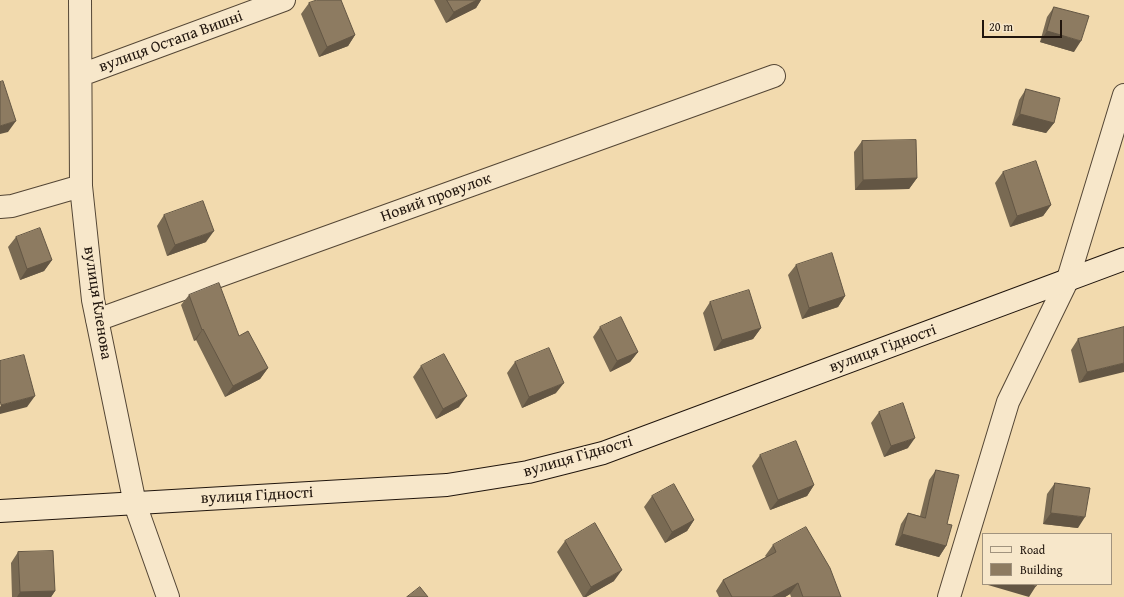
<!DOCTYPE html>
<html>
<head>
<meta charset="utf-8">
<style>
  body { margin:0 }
  #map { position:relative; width:1124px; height:597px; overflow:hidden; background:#f2daae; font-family:"Gentium Book Plus",serif }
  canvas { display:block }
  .legend { position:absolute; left:982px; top:533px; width:130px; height:52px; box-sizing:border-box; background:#f7e7ca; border:1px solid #a1937e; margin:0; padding:5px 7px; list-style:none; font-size:12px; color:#20150d }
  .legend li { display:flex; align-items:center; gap:8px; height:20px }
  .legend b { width:20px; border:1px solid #a1937e }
  .scale { position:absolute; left:982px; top:20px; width:80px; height:18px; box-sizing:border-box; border:2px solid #20150d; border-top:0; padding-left:5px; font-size:12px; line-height:14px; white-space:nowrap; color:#20150d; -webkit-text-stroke:3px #f7e7ca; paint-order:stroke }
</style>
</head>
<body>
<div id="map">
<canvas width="1124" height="597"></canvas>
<ul class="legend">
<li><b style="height:5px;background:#f7e7ca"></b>Road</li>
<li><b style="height:11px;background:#8d7b61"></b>Building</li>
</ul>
<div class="scale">20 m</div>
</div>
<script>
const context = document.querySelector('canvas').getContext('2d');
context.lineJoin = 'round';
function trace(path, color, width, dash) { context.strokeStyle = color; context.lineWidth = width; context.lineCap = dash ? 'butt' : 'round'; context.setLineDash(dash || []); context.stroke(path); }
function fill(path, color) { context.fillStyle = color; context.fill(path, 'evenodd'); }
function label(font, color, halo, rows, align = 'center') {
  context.font = font + ' "Gentium Book Plus",serif'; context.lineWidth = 3.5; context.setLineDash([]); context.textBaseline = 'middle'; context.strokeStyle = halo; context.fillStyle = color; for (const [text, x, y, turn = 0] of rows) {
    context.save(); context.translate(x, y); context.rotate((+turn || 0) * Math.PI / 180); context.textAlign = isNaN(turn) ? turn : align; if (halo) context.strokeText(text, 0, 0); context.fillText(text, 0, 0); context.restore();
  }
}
const street = new Path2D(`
  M 80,0 L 81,186 L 93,300 L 135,504 L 168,597
  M 81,75 L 284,0
  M 0,207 L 12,206 L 81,186
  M 97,320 L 774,76
  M 949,597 L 1008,402 L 1068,279 L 1124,95`);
const secondary = new Path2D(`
  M 0,511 L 447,485 L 528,472 L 603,453 L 1124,259`);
trace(street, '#544635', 24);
trace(secondary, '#20150d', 24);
trace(street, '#f7e7ca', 22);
trace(secondary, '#f7e7ca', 22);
fill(new Path2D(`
  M 434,0 L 481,0 L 476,8 L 446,23 Z
  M 309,3 L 355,35 L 348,46 L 319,57 L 301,14 Z
  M 1054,7 L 1074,52 L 1040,42 L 1047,17 Z
  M 1026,89 L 1054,123 L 1046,133 L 1012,125 L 1019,100 Z
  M 862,141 L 917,178 L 909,189 L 855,190 L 854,152 Z
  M 1003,172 L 1051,205 L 1043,216 L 1010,227 L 995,183 Z
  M 164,215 L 206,242 L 167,256 L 157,226 Z
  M 16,237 L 52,260 L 44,271 L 20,280 L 8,247 Z
  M 796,265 L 845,296 L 838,307 L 802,319 L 788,275 Z
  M 189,295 L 239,336 L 268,368 L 260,379 L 225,397 L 196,340 L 194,341 L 181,305 Z
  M 710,302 L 761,328 L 753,339 L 714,351 L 703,313 Z
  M 600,327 L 638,352 L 630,362 L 610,372 L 593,337 Z
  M 1124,327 L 1079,383 L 1071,350 L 1078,339 Z
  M 515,362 L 556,393 L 522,408 L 507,373 Z
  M 421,366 L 459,407 L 436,419 L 413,377 Z
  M 879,412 L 908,448 L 884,457 L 871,423 Z
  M 760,455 L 814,485 L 807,496 L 770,510 L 752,466 Z
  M 936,470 L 947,524 L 946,546 L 939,557 L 895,545 L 901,524 L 908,513 L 920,516 L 929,480 Z
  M 1055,483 L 1078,528 L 1043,524 L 1047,494 Z
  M 652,496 L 694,520 L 687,531 L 665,543 L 644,507 Z
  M 565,541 L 614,581 L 586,597 L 583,597 L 557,552 Z
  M 773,545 L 841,597 L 791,597 L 790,594 L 785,597 L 719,597 L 716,591 L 723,580 L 766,557 L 765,556 Z
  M 18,552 L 55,591 L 51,597 L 12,597 L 11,563 Z`), '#796a53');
fill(new Path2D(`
  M 477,0 L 481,0 L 476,8 L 446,23 L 454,12 Z
  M 1047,31 L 1081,41 L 1074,52 L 1040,42 Z
  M 355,35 L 348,46 L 319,57 L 327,47 Z
  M 1020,114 L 1054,123 L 1046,133 L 1012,125 Z
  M 16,121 L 8,132 L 0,134 L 0,126 Z
  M 917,178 L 909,189 L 855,190 L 863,180 Z
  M 1051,205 L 1043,216 L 1010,227 L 1017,216 Z
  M 214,231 L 206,242 L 167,256 L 175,245 Z
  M 52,260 L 44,271 L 20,280 L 27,269 Z
  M 845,296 L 838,307 L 802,319 L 809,308 Z
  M 761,328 L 753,339 L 714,351 L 722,340 Z
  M 203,329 L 196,340 L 194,341 L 202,330 Z
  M 638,352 L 630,362 L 610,372 L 617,361 Z
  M 1124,363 L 1124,372 L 1079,383 L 1087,372 Z
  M 268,368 L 260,379 L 225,397 L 233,386 Z
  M 564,383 L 556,393 L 522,408 L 529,397 Z
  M 35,396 L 27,407 L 0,414 L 0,407 L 1,405 Z
  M 467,396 L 459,407 L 436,419 L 443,409 Z
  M 915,438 L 908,448 L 884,457 L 891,446 Z
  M 814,485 L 807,496 L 770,510 L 778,500 Z
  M 1051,513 L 1085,517 L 1078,528 L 1043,524 Z
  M 694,520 L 687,531 L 665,543 L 672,532 Z
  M 902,534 L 946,546 L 939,557 L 895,545 Z
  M 622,570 L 614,581 L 586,597 L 584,597 L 591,587 Z
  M 798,583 L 790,594 L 785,597 L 772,597 Z
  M 988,584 L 1029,584 L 1036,586 L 1029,597 L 988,585 Z
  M 55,591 L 51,597 L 17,597 L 20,592 Z`), '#635644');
const building = new Path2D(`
  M 317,0 L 341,0 L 355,35 L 327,47 L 309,3 Z
  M 447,0 L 477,0 L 454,12 Z
  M 1054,7 L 1089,16 L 1081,41 L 1047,31 Z
  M 3,81 L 16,121 L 0,126 L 0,82 Z
  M 1026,89 L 1060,98 L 1054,123 L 1020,114 Z
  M 916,140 L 917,178 L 863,180 L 862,141 Z
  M 1036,161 L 1051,205 L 1017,216 L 1003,172 Z
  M 203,201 L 214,231 L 175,245 L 164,215 Z
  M 40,228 L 52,260 L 27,269 L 16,237 Z
  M 832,253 L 845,296 L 809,308 L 796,265 Z
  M 219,283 L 239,336 L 248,331 L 268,368 L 233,386 L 203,329 L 202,330 L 189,295 Z
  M 749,290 L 761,328 L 722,340 L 710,302 Z
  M 621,317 L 638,352 L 617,361 L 600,327 Z
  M 1124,327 L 1124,363 L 1087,372 L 1078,339 Z
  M 549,348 L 564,383 L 529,397 L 515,362 Z
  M 444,354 L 467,396 L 443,409 L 421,366 Z
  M 24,355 L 35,396 L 1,405 L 0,400 L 0,361 Z
  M 903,403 L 915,438 L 891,446 L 879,412 Z
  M 796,441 L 814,485 L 778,500 L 760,455 Z
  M 936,470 L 959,475 L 947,524 L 952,525 L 946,546 L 902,534 L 908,513 L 925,518 Z
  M 1055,483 L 1090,488 L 1085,517 L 1051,513 Z
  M 674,484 L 694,520 L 672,532 L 652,496 Z
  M 595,523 L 622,570 L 591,587 L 565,541 Z
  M 806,527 L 830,568 L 841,597 L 803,597 L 798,583 L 772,597 L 732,597 L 723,580 L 776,552 L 773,545 Z
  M 53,551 L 55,591 L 20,592 L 18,552 Z
  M 1029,584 L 1037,584 L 1036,586 Z
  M 420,587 L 428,597 L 407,597 Z`);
fill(building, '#8d7b61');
trace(building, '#635644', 1);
label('16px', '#20150d', '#f7e7ca', [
  ["вулиця Остапа Вишні",171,42,-20],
  ["Новий провулок",436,198,-20],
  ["вулиця Кленова",97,303,81],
  ["вулиця Гідності",883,349,-20],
  ["вулиця Гідності",578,457,-16],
  ["вулиця Гідності",257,496,-3]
]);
</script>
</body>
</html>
